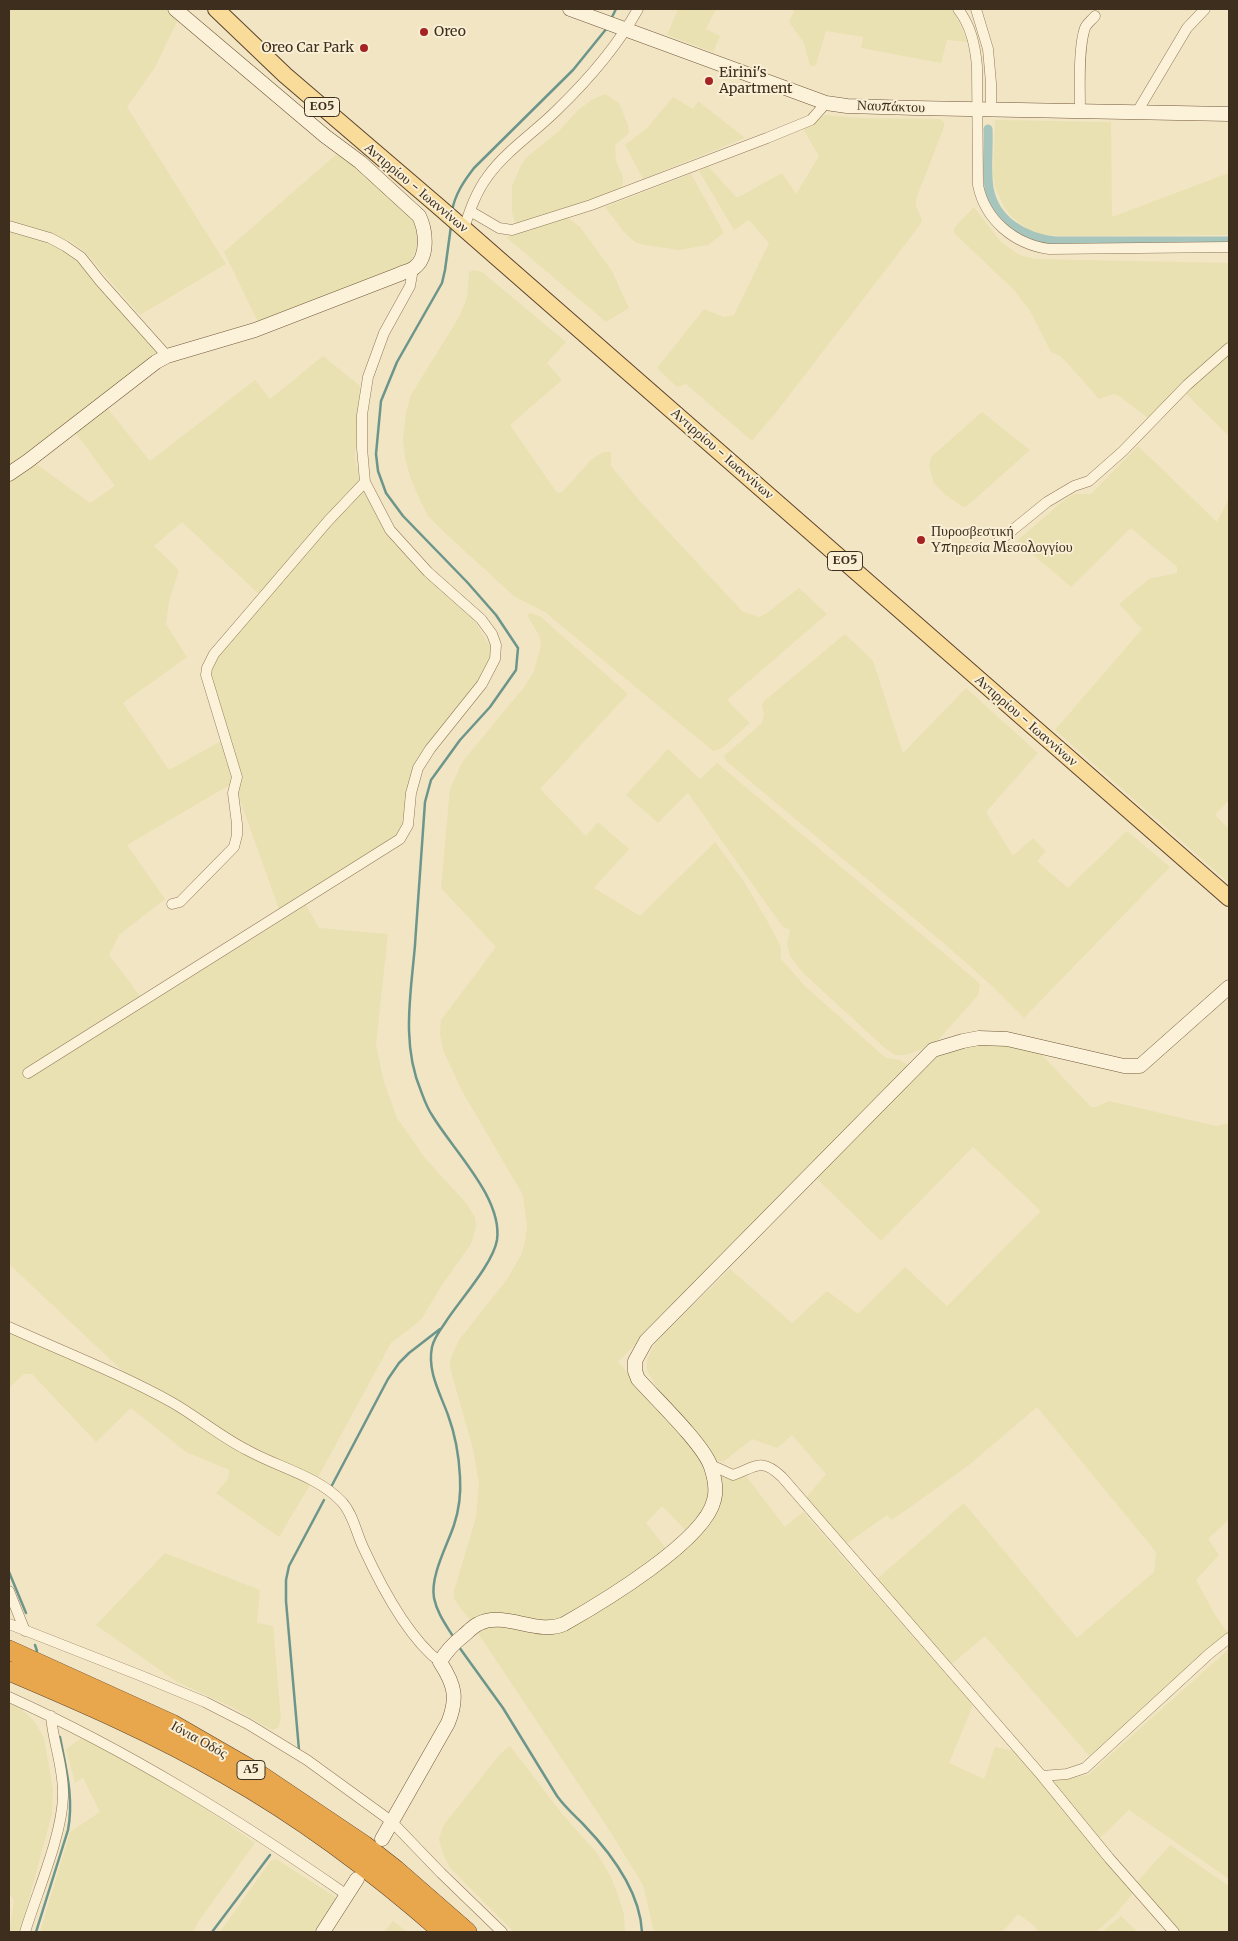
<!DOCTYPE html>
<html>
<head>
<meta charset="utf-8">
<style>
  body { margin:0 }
  #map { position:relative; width:1238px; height:1941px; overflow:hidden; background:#f2e5c4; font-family:Merriweather,serif }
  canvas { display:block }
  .frame { position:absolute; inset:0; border:10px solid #3e2e1e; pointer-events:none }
</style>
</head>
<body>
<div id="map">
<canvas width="1238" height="1941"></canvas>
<div class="frame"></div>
</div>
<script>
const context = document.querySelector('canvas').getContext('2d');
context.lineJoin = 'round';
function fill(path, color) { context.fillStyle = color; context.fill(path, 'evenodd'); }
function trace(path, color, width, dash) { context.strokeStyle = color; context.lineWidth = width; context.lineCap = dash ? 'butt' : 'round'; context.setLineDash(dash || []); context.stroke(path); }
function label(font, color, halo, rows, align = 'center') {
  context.font = font + ' Merriweather,serif'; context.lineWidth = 4; context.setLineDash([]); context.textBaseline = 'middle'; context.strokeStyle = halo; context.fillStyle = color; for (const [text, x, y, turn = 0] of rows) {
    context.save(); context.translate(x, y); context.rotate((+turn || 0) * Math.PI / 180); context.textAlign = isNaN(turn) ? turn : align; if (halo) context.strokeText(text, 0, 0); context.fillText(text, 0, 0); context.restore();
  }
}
fill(new Path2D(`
  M 9,9 L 168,9 L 179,18 L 154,69 L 127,107 L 226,264 L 140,315 L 85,252 L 72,242 L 50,233 L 9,220 Z
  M 678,9 L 716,9 L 706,29 L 720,36 L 713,52 L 667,35 Z
  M 795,9 L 953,9 L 968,42 L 947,40 L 941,63 L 861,48 L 863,37 L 826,31 L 816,65 L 810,66 L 804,43 L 789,22 Z
  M 605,94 L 619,103 L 628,125 L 629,132 L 626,136 L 615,145 L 616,161 L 623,177 L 622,187 L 608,194 L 521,224 L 515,222 L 512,212 L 512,186 L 521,165 L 527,157 L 559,131 L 578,110 L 593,99 Z
  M 673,97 L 693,109 L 698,101 L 745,138 L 643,179 L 625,145 L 647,128 Z
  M 825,115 L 859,118 L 940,119 L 944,122 L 944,127 L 916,199 L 916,206 L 922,220 L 920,225 L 778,410 L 752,441 L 686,384 L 677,387 L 657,368 L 704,309 L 724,317 L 734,315 L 769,243 L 749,220 L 734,230 L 699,171 L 708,166 L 737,198 L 782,173 L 796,194 L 819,156 L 803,129 L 816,122 Z
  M 995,120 L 1111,122 L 1112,217 L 1229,173 L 1229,235 L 1062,236 L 1044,235 L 1031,232 L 1011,216 L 1004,207 L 995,187 L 993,175 Z
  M 339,152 L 401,207 L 413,220 L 419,231 L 416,250 L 411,262 L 406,266 L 259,324 L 224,252 Z
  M 691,174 L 724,233 L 708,245 L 679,250 L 645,245 L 635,242 L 624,232 L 605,207 Z
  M 974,207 L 1000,241 L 1018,254 L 1026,257 L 1036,259 L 1229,263 L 1229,436 L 1182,390 L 1149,419 L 1119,396 L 1114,394 L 1099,399 L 1068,364 L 1060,356 L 1051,352 L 1030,311 L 1014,290 L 954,233 L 954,228 Z
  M 568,218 L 580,227 L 612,271 L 629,308 L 606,322 L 506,237 Z
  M 9,230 L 52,242 L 79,260 L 158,352 L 157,358 L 9,470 Z
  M 474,270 L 482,272 L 566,342 L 547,363 L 562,380 L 510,425 L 557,493 L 562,492 L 591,460 L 603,452 L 611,452 L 611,466 L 639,500 L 743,612 L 759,617 L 767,613 L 799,588 L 827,614 L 727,700 L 750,723 L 722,748 L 713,751 L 545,612 L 515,597 L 445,533 L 428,516 L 419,498 L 410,477 L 405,458 L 403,439 L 406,413 L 411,395 L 459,317 L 467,298 L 469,272 Z
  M 323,356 L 360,386 L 355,457 L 360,484 L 262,597 L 182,522 L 154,546 L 179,570 L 169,602 L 166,624 L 187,657 L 123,703 L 169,770 L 221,741 L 233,783 L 127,845 L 165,899 L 119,935 L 109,955 L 147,1005 L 306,905 L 319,928 L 388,934 L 376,1045 L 384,1082 L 397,1118 L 425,1158 L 466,1203 L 475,1217 L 476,1227 L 471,1244 L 442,1285 L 421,1320 L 391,1343 L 317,1479 L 259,1454 L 130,1378 L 9,1264 L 9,479 L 35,463 L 90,503 L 115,486 L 75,432 L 107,408 L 150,461 L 255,380 L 270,399 Z
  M 982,412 L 1030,450 L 967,506 L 963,507 L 947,496 L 934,483 L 929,467 L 931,457 Z
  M 1138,446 L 1217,522 L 1229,498 L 1229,800 L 1215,815 L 1229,829 L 1229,883 L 1055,730 L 1142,629 L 1119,604 L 1149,579 L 1177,573 L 1177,567 L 1131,528 L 1071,587 L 1017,541 L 1064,500 L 1075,494 L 1091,494 Z
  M 362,489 L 387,534 L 416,568 L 475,621 L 492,650 L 490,663 L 484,674 L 425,749 L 402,832 L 280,912 L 237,792 L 211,675 L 212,663 Z
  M 531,613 L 541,617 L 628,694 L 540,789 L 586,836 L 598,822 L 629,849 L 594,888 L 640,916 L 715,842 L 745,883 L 769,924 L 781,947 L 781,959 L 805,986 L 878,1051 L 886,1058 L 900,1060 L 911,1067 L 618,1362 L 689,1440 L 708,1470 L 709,1501 L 688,1533 L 662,1506 L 646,1523 L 668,1551 L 629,1580 L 557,1621 L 473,1624 L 454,1599 L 454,1591 L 476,1517 L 479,1484 L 473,1449 L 450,1368 L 450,1360 L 459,1340 L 508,1278 L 521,1255 L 525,1242 L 527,1226 L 523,1195 L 462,1091 L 443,1050 L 440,1034 L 441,1020 L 496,947 L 441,888 L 450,788 L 463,761 L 525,686 L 534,671 L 541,645 L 539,635 L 528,617 L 528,614 Z
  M 845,634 L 873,661 L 903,753 L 966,688 L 1038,753 L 986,812 L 1013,856 L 1033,838 L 1046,851 L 1037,861 L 1068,888 L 1127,831 L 1170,867 L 1024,1018 L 991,985 L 947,946 L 726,761 L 724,756 L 762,723 L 764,714 L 762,706 L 764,701 Z
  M 668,749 L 700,779 L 717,763 L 977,981 L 980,985 L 978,995 L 941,1037 L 931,1046 L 906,1055 L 895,1055 L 886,1049 L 802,972 L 790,956 L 787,944 L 790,930 L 782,926 L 688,793 L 658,823 L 626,795 Z
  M 1003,1042 L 1040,1053 L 1091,1107 L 1096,1107 L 1109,1101 L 1216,1126 L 1229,1123 L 1229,1519 L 1208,1539 L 1219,1555 L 1196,1580 L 1214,1613 L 1229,1635 L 1091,1758 L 985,1636 L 952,1664 L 876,1580 L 964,1503 L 1077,1638 L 1154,1572 L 1156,1552 L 1037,1407 L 969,1465 L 909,1508 L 891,1520 L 887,1515 L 845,1545 L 806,1498 L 826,1474 L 792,1435 L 777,1448 L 752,1439 L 723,1462 L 713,1460 L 654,1383 L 647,1370 L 647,1360 L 653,1347 L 661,1337 L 730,1269 L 792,1323 L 827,1291 L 858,1314 L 905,1267 L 947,1306 L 1041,1211 L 973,1147 L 881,1241 L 815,1177 L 935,1055 L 956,1048 Z
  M 9,1332 L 134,1388 L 172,1407 L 239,1451 L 310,1485 L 279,1537 L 216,1493 L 228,1479 L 229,1470 L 186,1452 L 131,1408 L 96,1442 L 32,1374 L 24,1374 L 9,1388 Z
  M 717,1475 L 734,1480 L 746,1476 L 785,1527 L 803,1512 L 973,1705 L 949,1763 L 984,1779 L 995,1747 L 1016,1751 L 1135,1891 L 1114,1916 L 1096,1932 L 1037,1932 L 1036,1927 L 1018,1914 L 1002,1932 L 654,1932 L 643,1885 L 608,1828 L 478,1633 L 482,1628 L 489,1626 L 583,1620 L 639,1585 L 677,1556 L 711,1524 L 720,1499 Z
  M 165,1553 L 260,1590 L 257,1623 L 273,1626 L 281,1719 L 278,1728 L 272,1730 L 230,1706 L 177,1682 L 96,1625 Z
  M 1229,1649 L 1229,1879 L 1129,1810 L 1100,1838 L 1055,1783 L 1056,1780 L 1088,1775 Z
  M 9,1702 L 19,1707 L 35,1722 L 44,1738 L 53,1790 L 52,1814 L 20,1932 L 9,1932 L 14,1901 L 9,1892 Z
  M 82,1738 L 117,1755 L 190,1798 L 255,1843 L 198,1922 L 193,1932 L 40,1932 L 70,1832 L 100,1812 L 83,1778 L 75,1783 L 66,1749 Z
  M 510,1746 L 563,1815 L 597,1853 L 611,1877 L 618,1895 L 624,1915 L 625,1932 L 514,1932 L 450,1868 L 442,1852 L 439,1839 L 443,1826 L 501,1753 Z
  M 1170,1845 L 1229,1886 L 1229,1932 L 1180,1932 L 1137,1882 Z
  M 276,1859 L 334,1896 L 337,1901 L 318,1932 L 220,1932 L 267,1866 L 271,1861 Z
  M 1121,1916 L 1138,1932 L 1102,1932 Z
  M 393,1921 L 407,1932 L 384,1932 Z`), '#e9e1b1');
trace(new Path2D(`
  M 611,19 L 616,9
  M 452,211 C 455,194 464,181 474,168 L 573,70 L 607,28
  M 451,226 L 445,270 L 442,283 L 397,362 L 381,401 L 376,454 L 378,471 L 386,493 L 403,516 L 467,582 L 496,615 L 518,648 L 516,670 L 490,707 L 460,740 L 447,758 L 431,780 L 425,802 C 422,849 418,897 415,945 C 411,993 401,1044 421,1091 C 424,1099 427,1108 432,1115 C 452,1149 503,1198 497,1240 C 493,1264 459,1301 445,1323 C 440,1330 434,1338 432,1347 C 427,1371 440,1393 448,1415 C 455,1434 459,1456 460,1477 C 461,1493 459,1510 454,1525 C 447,1546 430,1576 434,1598 C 437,1613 446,1625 454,1638
  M 330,1489 L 388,1379 L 399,1363 L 409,1353 L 440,1329
  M 9,1572 L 26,1613
  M 35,1645 L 37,1651
  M 459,1647 L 503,1708 L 557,1796 C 565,1807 574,1815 583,1824 C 611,1853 640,1891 642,1932
  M 299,1750 L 286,1601 L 286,1580 L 289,1566 L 324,1500
  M 36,1932 L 68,1830 C 74,1798 66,1769 60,1737
  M 212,1932 L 270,1855`), '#6c958b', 2.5);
trace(new Path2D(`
  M 988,129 C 989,149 986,169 989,188 C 995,221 1025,238 1055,241 L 1229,241`), '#a6c5bd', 9);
const street = new Path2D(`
  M 958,9 C 971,26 975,45 977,66 L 978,185 C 985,220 1014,244 1049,249 L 1229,247
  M 976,9 L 988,49 L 991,83 L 991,109
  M 1080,111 C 1080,90 1078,47 1085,28 C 1087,23 1092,20 1095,16
  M 1137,112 L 1187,28 L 1205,9
  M 470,211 L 499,228 L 512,230 L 591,205 L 767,138 L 811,120 L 826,103
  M 9,226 L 50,238 L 65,246 L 81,257 L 100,281 L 167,356
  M 464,228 C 470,210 476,192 488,176 C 506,151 535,132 557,110 C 588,80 617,47 638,9
  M 999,541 L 1047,502 L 1074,486 L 1089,481 L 1123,451 L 1187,385 L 1229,348
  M 172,904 L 180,902 L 234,847 L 237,835 L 237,824 L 233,793 L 237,777 L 206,675 L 207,668 L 214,654 L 328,521 L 365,482
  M 28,1073 L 400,839 L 408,825 L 411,793 L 418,768 L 430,749 L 482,684 L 495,659 L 496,645 L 492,634 L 481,619 L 428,572 L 390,530 L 365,482 L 362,448 L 362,415 L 368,377 L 384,333 L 410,286 L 413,269
  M 9,1327 C 64,1352 121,1374 173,1403 C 199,1418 221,1437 247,1450 C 277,1467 318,1476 342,1502 C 353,1514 356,1532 363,1547 C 380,1584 407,1637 440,1662
  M 711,1465 L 733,1475 C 756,1467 761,1457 782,1477 L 1042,1776 L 1109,1858 L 1174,1932
  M 9,1591 L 25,1631
  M 9,1624 L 139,1675 L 205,1702 L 248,1724 L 307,1760 L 391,1821 L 441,1873 L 502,1932
  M 9,1697 C 129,1751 239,1820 347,1895
  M 1042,1776 L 1067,1774 L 1085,1768 L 1209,1654 L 1229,1638
  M 25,1932 C 37,1892 62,1836 63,1796 C 64,1768 53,1743 51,1716`);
const secondary = new Path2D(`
  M 570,9 L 826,103 L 847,106 L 915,108 L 1229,114
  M 9,474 L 28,461 L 156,362 L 167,356 L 255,330 L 400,274 C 404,272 410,271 414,268 C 429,257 426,230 419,216 L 360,162 L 325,136 L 175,9
  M 382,1839 L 448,1723 C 458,1698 455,1685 440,1662 C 446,1651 453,1644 463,1636 C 468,1632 472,1627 478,1624 C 504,1610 537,1636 564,1624 C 601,1603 705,1541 714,1500 C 717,1490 714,1476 711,1467 C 704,1445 656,1399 638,1379 L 635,1371 L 635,1361 L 646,1341 L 933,1050 L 963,1041 L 979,1038 L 1007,1039 L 1124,1066 L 1140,1066 L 1229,987
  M 323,1932 L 357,1879`);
const primary = new Path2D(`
  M 216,9 L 285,75 L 438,206 L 1229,898`);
const highway = new Path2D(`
  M 9,1650 L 172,1724 L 257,1773 L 364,1845 L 396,1870 L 467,1932
  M 9,1671 C 82,1702 156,1734 225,1774 C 303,1818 376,1873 443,1932`);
trace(street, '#8f7758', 11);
trace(secondary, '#71573b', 15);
trace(primary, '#5d442d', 18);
trace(highway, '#5d442d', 20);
trace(street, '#fcf2d9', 10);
trace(secondary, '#fcf2d9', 14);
trace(primary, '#f9dc99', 16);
trace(highway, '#e9a74d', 19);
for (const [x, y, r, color] of [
  [424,32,5,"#a52322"],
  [364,48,5,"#a52322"],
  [709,81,5,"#a52322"],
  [921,540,5,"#a52322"]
]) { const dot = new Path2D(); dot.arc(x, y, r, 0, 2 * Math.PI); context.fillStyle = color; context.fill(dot); trace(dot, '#f9efd5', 2); }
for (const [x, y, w] of [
  [322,107,35],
  [845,561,35],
  [251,1770,28]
]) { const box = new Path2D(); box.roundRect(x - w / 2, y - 9.5, w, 19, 4); context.fillStyle = '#f9efd5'; context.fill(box); trace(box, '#3e2e1e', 1); }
label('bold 12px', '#3e2e1e', null, [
  ["ΕΟ5",322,107],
  ["ΕΟ5",845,561],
  ["Α5",251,1770]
]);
label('14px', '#3e2e1e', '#f9efd5', [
  ["Oreo",434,32],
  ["Oreo Car Park",354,48,"right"],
  ["Eirini's",719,73],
  ["Apartment",719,89],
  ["Πυροσβεστική",931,532],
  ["Υπηρεσία Μεσολογγίου",931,548]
], 'left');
label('14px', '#3e2e1e', '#f9efd5', [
  ["Ναυπάκτου",891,107,2],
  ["Αντιρρίου - Ιωαννίνων",416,188,40],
  ["Αντιρρίου - Ιωαννίνων",722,454,41],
  ["Αντιρρίου - Ιωαννίνων",1026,721,41],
  ["Ιόνια Οδός",199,1740,29]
]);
</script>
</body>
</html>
